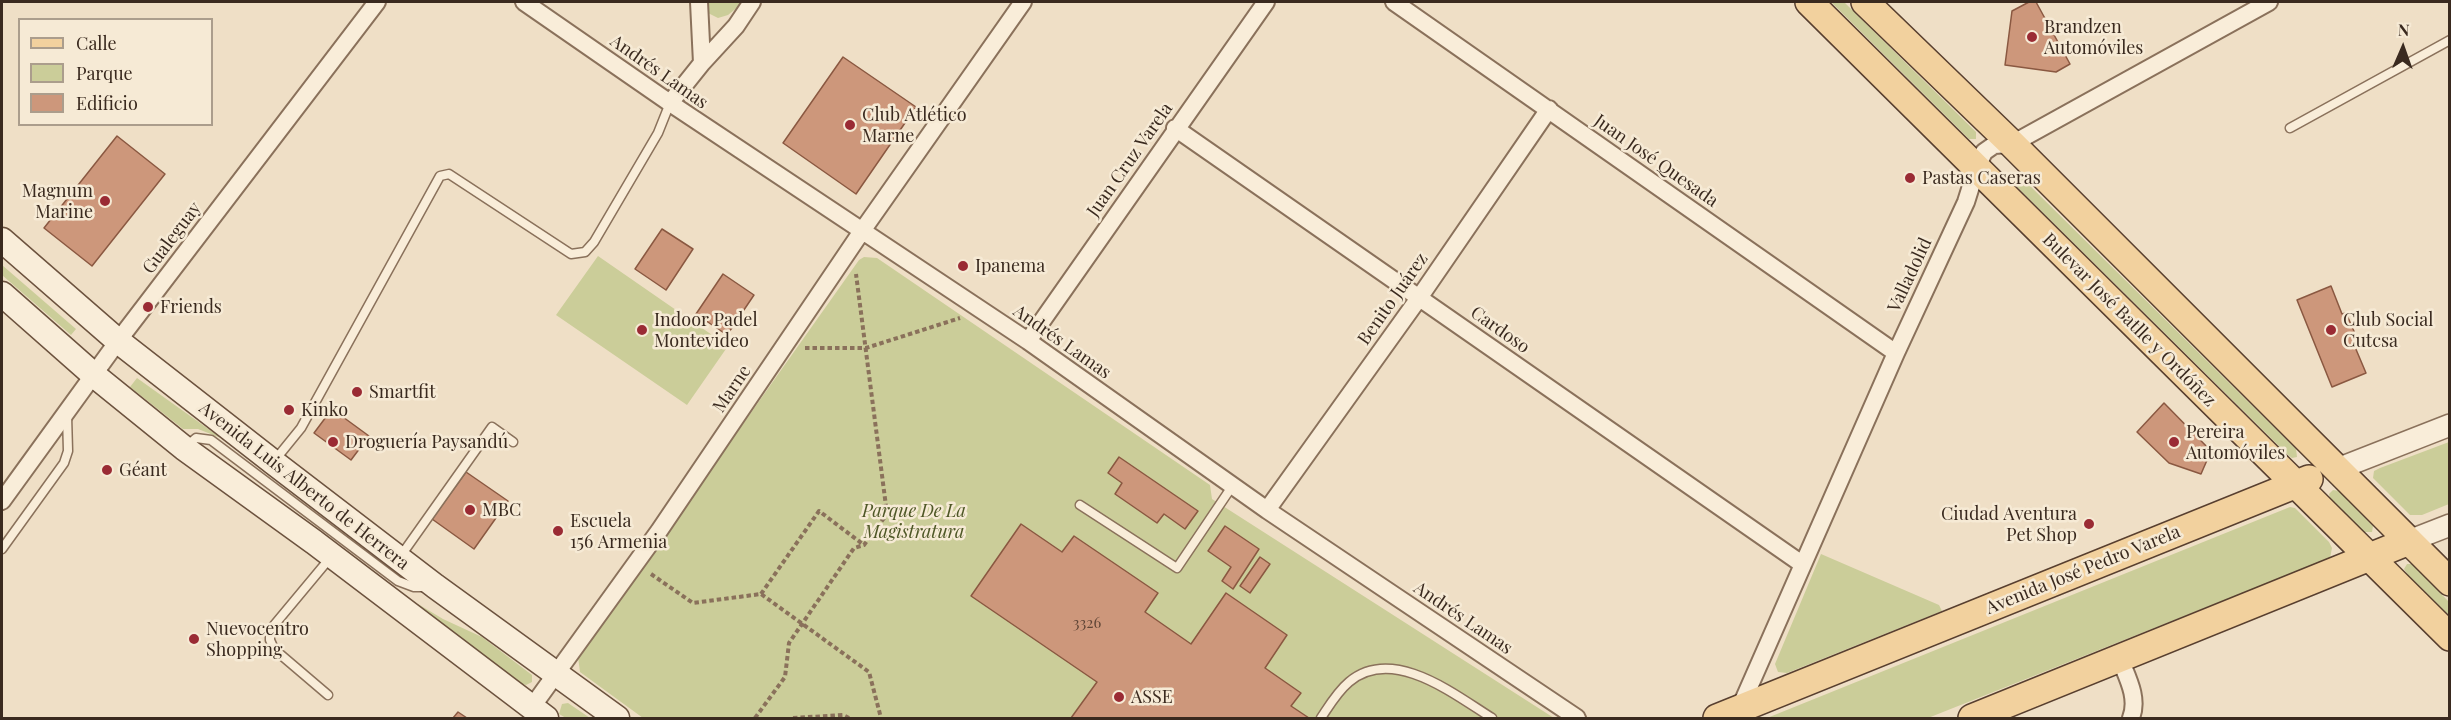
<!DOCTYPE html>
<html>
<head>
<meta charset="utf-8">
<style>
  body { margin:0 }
  #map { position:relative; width:2451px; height:720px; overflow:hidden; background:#efdfc6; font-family:"Playfair Display",serif }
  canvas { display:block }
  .frame { position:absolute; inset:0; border:3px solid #3a2a1f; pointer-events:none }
  .legend { position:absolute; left:18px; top:18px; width:195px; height:108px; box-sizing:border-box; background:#f6ead5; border:2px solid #ab9d8c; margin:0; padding:8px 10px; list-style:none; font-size:18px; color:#3a2a1f }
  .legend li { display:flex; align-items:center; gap:12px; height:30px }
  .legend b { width:30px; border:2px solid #ab9d8c }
  .north { position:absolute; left:2373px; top:18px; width:60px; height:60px; -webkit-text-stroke:4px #f6ead5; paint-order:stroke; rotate:2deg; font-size:16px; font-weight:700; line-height:24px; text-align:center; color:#3a2a1f }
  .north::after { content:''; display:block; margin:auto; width:21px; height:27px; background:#3a2a1f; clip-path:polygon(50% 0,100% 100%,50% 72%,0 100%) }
</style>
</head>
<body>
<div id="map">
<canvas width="2451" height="720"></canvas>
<div class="frame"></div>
<ul class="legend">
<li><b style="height:8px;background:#f2d19e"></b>Calle</li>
<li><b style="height:16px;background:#cbcd99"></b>Parque</li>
<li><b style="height:16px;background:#cd977b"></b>Edificio</li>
</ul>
<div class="north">N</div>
</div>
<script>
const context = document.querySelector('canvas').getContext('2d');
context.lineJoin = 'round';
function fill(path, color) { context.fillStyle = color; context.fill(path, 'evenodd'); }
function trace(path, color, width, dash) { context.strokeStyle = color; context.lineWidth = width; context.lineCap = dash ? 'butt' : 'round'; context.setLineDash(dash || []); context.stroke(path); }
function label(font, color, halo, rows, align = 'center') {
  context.font = font + ' "Playfair Display",serif'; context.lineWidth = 5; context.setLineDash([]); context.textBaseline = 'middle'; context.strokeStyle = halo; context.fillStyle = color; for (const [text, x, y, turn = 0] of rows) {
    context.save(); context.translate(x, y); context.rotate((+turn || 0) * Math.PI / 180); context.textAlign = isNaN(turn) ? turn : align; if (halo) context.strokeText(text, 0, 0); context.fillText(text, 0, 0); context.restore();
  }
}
fill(new Path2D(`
  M 703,2 L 744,2 L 728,15 L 718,18 L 708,13 Z
  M 1831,2 L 1844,2 L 1976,132 L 1976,139 L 1969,139 Z
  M 2016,174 L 2019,175 L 2296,449 L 2297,457 L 2292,458 L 2288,455 L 2012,182 Z
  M 598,256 L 728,346 L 687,405 L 556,315 Z
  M 864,257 L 877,258 L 1210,485 L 1212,499 L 1554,718 L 643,718 L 580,672 L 578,657 L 859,260 Z
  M 2,265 L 76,329 L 71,335 L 2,275 Z
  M 137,378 L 221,438 L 198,429 L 183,429 L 130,387 Z
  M 2449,442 L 2449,504 L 2422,515 L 2410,515 L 2373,478 L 2374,471 L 2380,468 Z
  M 2333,490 L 2339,491 L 2373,526 L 2372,532 L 2364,532 L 2330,498 L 2329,494 Z
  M 2290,507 L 2295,508 L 2329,542 L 2332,548 L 2330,558 L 1928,718 L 1767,718 Z
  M 1821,554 L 1939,605 L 1942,611 L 1787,673 L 1778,672 L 1775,664 Z
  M 2407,564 L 2412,564 L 2449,602 L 2449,616 L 2408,575 L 2404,569 Z
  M 418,604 L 443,619 L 482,637 L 532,675 L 532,682 L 526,685 L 520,683 L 416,606 Z
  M 568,703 L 590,718 L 566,718 L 559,714 L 562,704 Z`), '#cbcd99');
const building = new Path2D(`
  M 2029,2 L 2036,2 L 2070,64 L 2056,72 L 2005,65 L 2012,11 Z
  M 843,57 L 916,107 L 856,194 L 783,143 Z
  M 117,136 L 165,174 L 92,266 L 44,228 Z
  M 662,229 L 693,249 L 666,290 L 635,269 Z
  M 723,274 L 754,295 L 727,335 L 696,314 Z
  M 2331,286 L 2342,314 L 2346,313 L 2360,345 L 2355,347 L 2366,373 L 2332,387 L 2297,300 Z
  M 2164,403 L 2211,451 L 2201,474 L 2169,463 L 2137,432 Z
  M 332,409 L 369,436 L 351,460 L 314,433 Z
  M 1119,457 L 1198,511 L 1185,529 L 1164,514 L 1157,523 L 1115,494 L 1122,483 L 1108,473 Z
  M 466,472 L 508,501 L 474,549 L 432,519 Z
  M 1021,524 L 1062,552 L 1074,536 L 1158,593 L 1145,612 L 1191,644 L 1226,593 L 1287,635 L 1265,668 L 1301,693 L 1291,706 L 1309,718 L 1071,718 L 1097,682 L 971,596 Z
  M 1225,526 L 1259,549 L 1233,589 L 1222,581 L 1231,567 L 1208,551 Z
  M 1260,557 L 1270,564 L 1250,593 L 1240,586 Z
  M 458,712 L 467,718 L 453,718 Z`);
fill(building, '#cd977b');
trace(building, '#8a5841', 1.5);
const service = new Path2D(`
  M 2290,128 L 2450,40
  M 185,447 L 196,438 L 211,440 L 398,581 L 414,587 L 426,587
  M 275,460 L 301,428 L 440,176 L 449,174 L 571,254 L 585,252 L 594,242 L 658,133 L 670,103
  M 1080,505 L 1177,568 L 1233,485
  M 2,549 L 64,463 L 68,451 L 67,415
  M 400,557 L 492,427 L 513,442
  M 328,695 L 274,649 L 270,640 L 270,630 L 330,558
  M 1321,718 C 1329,706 1337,692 1349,682 C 1393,645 1455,695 1492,718`);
const minor = new Path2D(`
  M 524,2 L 670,103 L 1028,341 L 1267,510 L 1577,718
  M 699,2 L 702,63
  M 1394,2 L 1896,353
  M 670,103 L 702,63 L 736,26 L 752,2
  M 1175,128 L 1802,564
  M 1028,341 L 1266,2
  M 2,501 L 118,341 L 377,2
  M 1267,510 L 1419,298 L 1549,109
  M 2120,659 C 2127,677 2139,698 2131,718
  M 532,707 L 659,531 L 862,231 L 1023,2
  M 1739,710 L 1896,353 L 1966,202 L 1977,167 L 1984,152 L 1994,145 L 2012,144 L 2269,2`);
const tertiary = new Path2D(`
  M 2335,470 L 2450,425
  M 2409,541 L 2450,525`);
const secondary = new Path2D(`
  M 2,240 L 118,341 L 273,462 L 435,586 L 617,718
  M 2,294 L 95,376 L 184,448 L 314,542 L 546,718`);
const primary = new Path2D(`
  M 1809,2 L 2450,637
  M 1865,2 L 2012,144 L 2450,582
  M 1717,718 L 2309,479
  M 1972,718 L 2409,541`);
trace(service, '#8a715b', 11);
trace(minor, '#8a715b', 20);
trace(tertiary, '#8a715b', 24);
trace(secondary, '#6c523e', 27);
trace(primary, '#583f2f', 30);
trace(new Path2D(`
  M 805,348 L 866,348 L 960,318
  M 651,574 L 693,603 L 761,594 L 869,672 L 881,718
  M 761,594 L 819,511 L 864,545
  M 755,718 L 785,677 L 789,643 L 854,548 L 864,545 L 887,514 L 856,274
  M 793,718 L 843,715 L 849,718`), '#8a715b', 4, [4.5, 3]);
trace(service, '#f9edd9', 8);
trace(minor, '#f9edd9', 16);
trace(tertiary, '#f9edd9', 21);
trace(secondary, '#f9edd9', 24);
trace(primary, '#f2d19e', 27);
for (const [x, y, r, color] of [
  [2032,37,6,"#9a2b34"],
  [850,125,6,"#9a2b34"],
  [1910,178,6,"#9a2b34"],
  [105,201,6,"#9a2b34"],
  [963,266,6,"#9a2b34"],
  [148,307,6,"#9a2b34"],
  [642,330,6,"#9a2b34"],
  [2331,330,6,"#9a2b34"],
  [357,392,6,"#9a2b34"],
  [289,410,6,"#9a2b34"],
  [333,442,6,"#9a2b34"],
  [2174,442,6,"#9a2b34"],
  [107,470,6,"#9a2b34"],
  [470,510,6,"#9a2b34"],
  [2089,524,6,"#9a2b34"],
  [558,531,6,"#9a2b34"],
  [194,639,6,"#9a2b34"],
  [1119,697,6,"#9a2b34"]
]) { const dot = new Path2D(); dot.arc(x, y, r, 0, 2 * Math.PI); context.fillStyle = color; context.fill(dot); trace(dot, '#f6ead5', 2); }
label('15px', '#5f4536', null, [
  ["3326",1087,623]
]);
label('18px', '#3a2a1f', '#f6ead5', [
  ["Brandzen",2044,27],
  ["Automóviles",2044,48],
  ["Club Atlético",862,115],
  ["Marne",862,136],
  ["Pastas Caseras",1922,178],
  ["Magnum",93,191,"right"],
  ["Marine",93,212,"right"],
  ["Ipanema",975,266],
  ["Friends",160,307],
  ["Indoor Padel",654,320],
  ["Montevideo",654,341],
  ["Club Social",2343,320],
  ["Cutcsa",2343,341],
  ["Smartfit",369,392],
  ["Kinko",301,410],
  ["Pereira",2186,432],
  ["Automóviles",2186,453],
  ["Droguería Paysandú",345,442],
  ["Géant",119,470],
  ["MBC",482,510],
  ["Ciudad Aventura",2077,514,"right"],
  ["Pet Shop",2077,535,"right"],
  ["Escuela",570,521],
  ["156 Armenia",570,542],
  ["Nuevocentro",206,629],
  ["Shopping",206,650],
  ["ASSE",1131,697]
], 'left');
label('18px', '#3a2a1f', '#f6ead5', [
  ["Andrés Lamas",659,72,35],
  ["Juan Cruz Varela",1130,160,-55],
  ["Juan José Quesada",1656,161,35],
  ["Gualeguay",172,238,-53],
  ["Valladolid",1910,275,-65],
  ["Benito Juárez",1393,299,-55],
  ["Bulevar José Batlle y Ordóñez",2129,320,45],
  ["Cardoso",1500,330,35],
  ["Andrés Lamas",1062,342,35],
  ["Marne",732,389,-56],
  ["Avenida Luis Alberto de Herrera",304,486,38],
  ["Avenida José Pedro Varela",2083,570,-22],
  ["Andrés Lamas",1463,618,34]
]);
label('italic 18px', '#4e5726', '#f6ead5', [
  ["Parque De La",914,511],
  ["Magistratura",914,532]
]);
</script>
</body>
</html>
